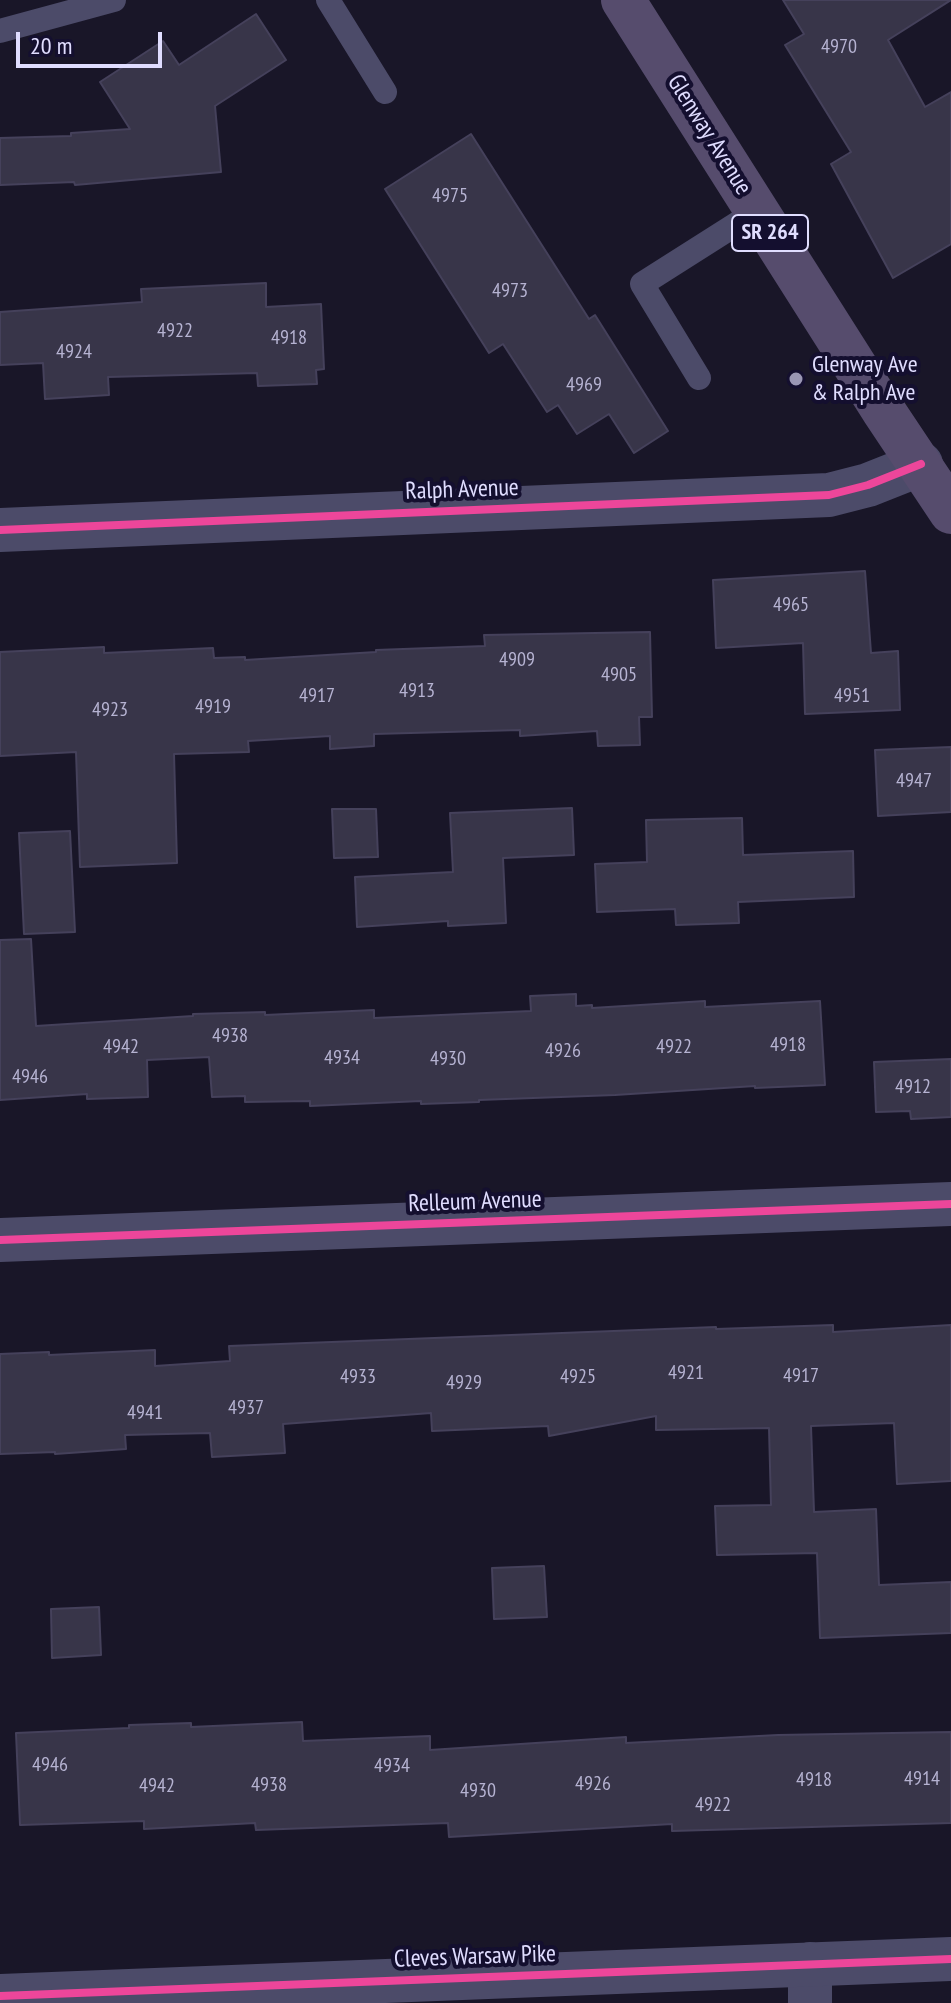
<!DOCTYPE html>
<html>
<head>
<meta charset="utf-8">
<style>
  body { margin:0 }
  #map { position:relative; width:951px; height:2003px; overflow:hidden; background:#191628; font-family:"PT Sans Narrow",sans-serif }
  canvas { display:block }
  .scale { position:absolute; left:16px; top:32px; width:146px; height:36px; box-sizing:border-box; border:4px solid #e0ddff; border-top:0; padding-left:10px; font-size:24px; line-height:28px; white-space:nowrap; color:#e0ddff; -webkit-text-stroke:6px #140f2f; paint-order:stroke }
</style>
</head>
<body>
<div id="map">
<canvas width="951" height="2003"></canvas>
<div class="scale">20 m</div>
</div>
<script>
const context = document.querySelector('canvas').getContext('2d');
context.lineJoin = 'round';
function fill(path, color) { context.fillStyle = color; context.fill(path, 'evenodd'); }
function trace(path, color, width, dash) { context.strokeStyle = color; context.lineWidth = width; context.lineCap = dash ? 'butt' : 'round'; context.setLineDash(dash || []); context.stroke(path); }
function label(font, color, halo, rows, align = 'center') {
  context.font = font + ' "PT Sans Narrow",sans-serif'; context.lineWidth = 8; context.setLineDash([]); context.textBaseline = 'middle'; context.strokeStyle = halo; context.fillStyle = color; for (const [text, x, y, turn = 0] of rows) {
    context.save(); context.translate(x, y); context.rotate((+turn || 0) * Math.PI / 180); context.textAlign = isNaN(turn) ? turn : align; if (halo) context.strokeText(text, 0, 0); context.fillText(text, 0, 0); context.restore();
  }
}
const building = new Path2D(`
  M 783,0 L 951,0 L 888,40 L 925,107 L 951,92 L 951,244 L 893,278 L 831,164 L 851,152 L 785,45 L 804,34 Z
  M 256,14 L 286,60 L 215,106 L 221,172 L 75,185 L 74,182 L 0,185 L 0,138 L 71,136 L 71,133 L 130,129 L 100,82 L 163,41 L 179,65 Z
  M 471,134 L 589,319 L 595,315 L 668,431 L 634,453 L 609,414 L 577,434 L 558,405 L 547,412 L 503,344 L 489,353 L 385,189 Z
  M 266,283 L 266,307 L 321,304 L 324,369 L 316,370 L 317,384 L 258,386 L 257,373 L 108,377 L 109,395 L 45,399 L 43,363 L 0,365 L 0,312 L 142,302 L 141,289 Z
  M 865,571 L 871,653 L 898,651 L 900,710 L 805,714 L 803,643 L 716,648 L 713,580 Z
  M 650,632 L 652,717 L 639,717 L 640,745 L 598,746 L 597,731 L 520,736 L 520,730 L 374,734 L 374,746 L 330,749 L 330,736 L 248,741 L 249,752 L 174,754 L 177,863 L 80,867 L 76,752 L 0,756 L 0,652 L 104,647 L 104,653 L 213,648 L 214,658 L 245,657 L 245,660 L 376,652 L 376,650 L 485,646 L 484,635 Z
  M 951,747 L 951,812 L 878,816 L 875,750 Z
  M 572,808 L 574,855 L 503,858 L 506,923 L 448,926 L 448,921 L 357,927 L 355,877 L 453,872 L 450,813 Z
  M 332,809 L 376,809 L 378,857 L 334,858 Z
  M 742,818 L 743,855 L 853,851 L 854,897 L 738,902 L 739,923 L 676,925 L 675,909 L 597,912 L 595,864 L 647,862 L 646,820 Z
  M 70,831 L 75,932 L 24,934 L 19,833 Z
  M 31,939 L 36,1026 L 193,1016 L 193,1014 L 265,1012 L 265,1015 L 374,1010 L 374,1018 L 531,1011 L 530,996 L 576,994 L 576,1006 L 592,1005 L 592,1008 L 705,1001 L 705,1007 L 820,1001 L 825,1085 L 755,1088 L 755,1086 L 615,1095 L 479,1100 L 479,1102 L 421,1104 L 421,1101 L 310,1106 L 310,1101 L 245,1102 L 245,1096 L 212,1097 L 209,1057 L 147,1060 L 148,1097 L 87,1099 L 87,1094 L 0,1100 L 0,940 Z
  M 951,1059 L 951,1117 L 911,1119 L 910,1111 L 876,1112 L 874,1062 Z
  M 833,1325 L 833,1332 L 951,1325 L 951,1481 L 897,1484 L 894,1423 L 811,1426 L 814,1512 L 876,1509 L 879,1585 L 951,1582 L 951,1633 L 820,1638 L 817,1553 L 717,1555 L 715,1506 L 771,1505 L 769,1428 L 656,1430 L 656,1416 L 549,1436 L 548,1426 L 432,1431 L 431,1413 L 283,1424 L 285,1453 L 212,1457 L 210,1433 L 125,1435 L 126,1449 L 55,1454 L 55,1452 L 0,1454 L 0,1354 L 49,1352 L 49,1355 L 155,1350 L 155,1366 L 230,1361 L 229,1346 L 716,1327 L 716,1329 Z
  M 544,1566 L 547,1617 L 494,1619 L 492,1568 Z
  M 99,1607 L 101,1655 L 52,1658 L 51,1609 Z
  M 302,1722 L 303,1741 L 430,1736 L 430,1750 L 626,1737 L 626,1743 L 778,1735 L 951,1732 L 951,1823 L 672,1831 L 672,1824 L 449,1837 L 448,1823 L 256,1830 L 255,1823 L 144,1829 L 144,1821 L 20,1825 L 16,1733 L 129,1728 L 129,1725 L 191,1723 L 191,1727 Z`);
fill(building, '#383549');
trace(building, '#45415b', 2);
trace(new Path2D(`
  M 328,0 L 385,92
  M 0,31 L 114,0
  M 699,378 L 642,284 L 757,211`), '#4c4b69', 24);
trace(new Path2D(`
  M 0,530 L 829,495 L 868,485 L 921,464
  M 0,1240 L 951,1204
  M 810,2003 L 810,1964`), '#4c4b69', 44);
trace(new Path2D(`
  M 0,1996 L 951,1959`), '#4c4b69', 44);
trace(new Path2D(`
  M 623,0 L 883,410 L 951,512`), '#564c6d', 44);
trace(new Path2D(`
  M 0,530 L 829,495 L 868,485 L 921,464
  M 0,1240 L 951,1204
  M 0,1996 L 951,1959`), '#ed469a', 8);
for (const [x, y, r, color] of [
  [796,379,8,"#9a97b4"]
]) { const dot = new Path2D(); dot.arc(x, y, r, 0, 2 * Math.PI); context.fillStyle = color; context.fill(dot); trace(dot, '#140f2f', 3); }
label('20px', '#b6b3d2', null, [
  ["4970",839,47],
  ["4975",450,196],
  ["4973",510,291],
  ["4922",175,331],
  ["4918",289,338],
  ["4924",74,352],
  ["4969",584,385],
  ["4965",791,605],
  ["4909",517,660],
  ["4905",619,675],
  ["4913",417,691],
  ["4917",317,696],
  ["4951",852,696],
  ["4919",213,707],
  ["4923",110,710],
  ["4947",914,781],
  ["4938",230,1036],
  ["4918",788,1045],
  ["4942",121,1047],
  ["4922",674,1047],
  ["4926",563,1051],
  ["4934",342,1058],
  ["4930",448,1059],
  ["4946",30,1077],
  ["4912",913,1087],
  ["4921",686,1373],
  ["4917",801,1376],
  ["4933",358,1377],
  ["4925",578,1377],
  ["4929",464,1383],
  ["4937",246,1408],
  ["4941",145,1413],
  ["4946",50,1765],
  ["4934",392,1766],
  ["4914",922,1779],
  ["4918",814,1780],
  ["4926",593,1784],
  ["4938",269,1785],
  ["4942",157,1786],
  ["4930",478,1791],
  ["4922",713,1805]
]);
for (const [x, y, w] of [
  [770,233,76]
]) { const box = new Path2D(); box.roundRect(x - w / 2, y - 18, w, 36, 6); context.fillStyle = '#140f2f'; context.fill(box); trace(box, '#e0ddff', 2); }
label('bold 22px', '#e0ddff', null, [
  ["SR 264",770,233]
]);
label('24px', '#e0ddff', '#140f2f', [
  ["Glenway Avenue",709,135,58],
  ["Ralph Avenue",462,490,-2],
  ["Relleum Avenue",475,1202,-2],
  ["Cleves Warsaw Pike",475,1957,-2]
]);
label('24px', '#e0ddff', '#140f2f', [
  ["Glenway Ave",812,365],
  ["& Ralph Ave",812,393]
], 'left');
</script>
</body>
</html>
